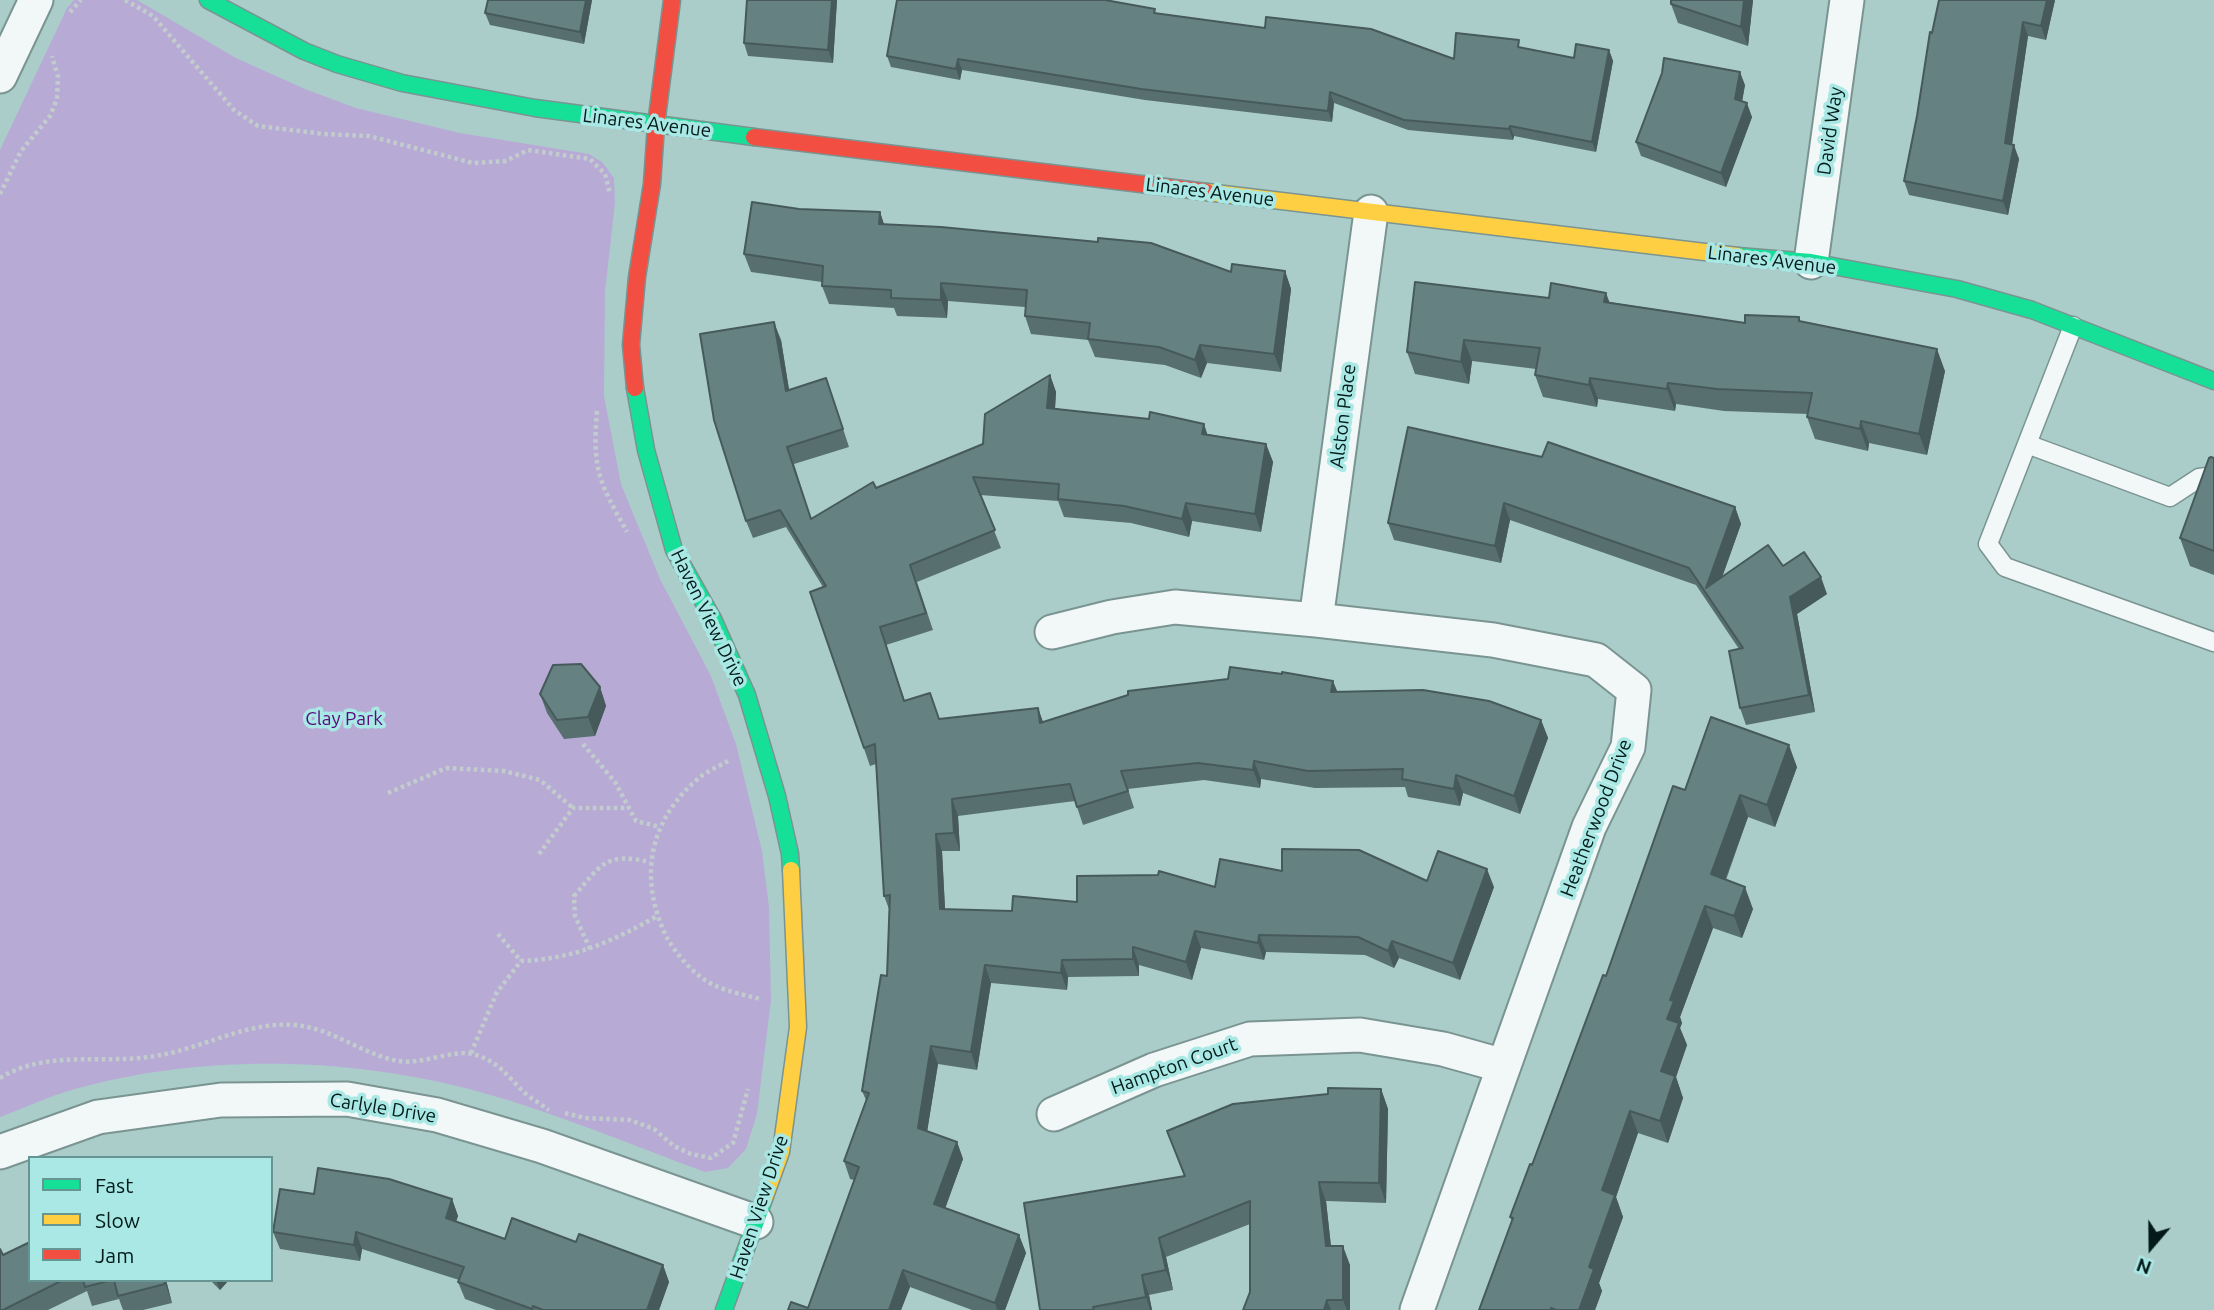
<!DOCTYPE html>
<html>
<head>
<meta charset="utf-8">
<style>
  body { margin:0 }
  #map { position:relative; width:2214px; height:1310px; overflow:hidden; background:#abcdca; font-family:Ubuntu,sans-serif }
  canvas { display:block }
  .legend { position:absolute; left:28px; top:1156px; width:245px; height:126px; box-sizing:border-box; background:#a9e8e4; border:2px solid #669693; margin:0; padding:9px 12px; list-style:none; font-size:21px; color:#021b19 }
  .legend li { display:flex; align-items:center; gap:14px; height:35px }
  .legend b { width:35px; border:2px solid #669693 }
  .north { position:absolute; left:2116px; top:1212px; width:70px; height:70px; -webkit-text-stroke:5px #a9e8e4; paint-order:stroke; rotate:200deg; font-size:19px; font-weight:700; line-height:28px; text-align:center; color:#021b19 }
  .north::after { content:''; display:block; margin:auto; width:24px; height:32px; background:#021b19; clip-path:polygon(50% 0,100% 100%,50% 72%,0 100%) }
</style>
</head>
<body>
<div id="map">
<canvas width="2214" height="1310"></canvas>
<ul class="legend">
<li><b style="height:9px;background:#16e098"></b>Fast</li>
<li><b style="height:9px;background:#ffcf43"></b>Slow</li>
<li><b style="height:9px;background:#f24e42"></b>Jam</li>
</ul>
<div class="north">N</div>
</div>
<script>
const context = document.querySelector('canvas').getContext('2d');
context.lineJoin = 'round';
function fill(path, color) { context.fillStyle = color; context.fill(path, 'evenodd'); }
function trace(path, color, width, dash) { context.strokeStyle = color; context.lineWidth = width; context.lineCap = dash ? 'butt' : 'round'; context.setLineDash(dash || []); context.stroke(path); }
function label(font, color, halo, rows, align = 'center') {
  context.font = font + ' Ubuntu,sans-serif'; context.lineWidth = 7; context.setLineDash([]); context.textBaseline = 'middle'; context.strokeStyle = halo; context.fillStyle = color; for (const [text, x, y, turn = 0] of rows) {
    context.save(); context.translate(x, y); context.rotate((+turn || 0) * Math.PI / 180); context.textAlign = isNaN(turn) ? turn : align; if (halo) context.strokeText(text, 0, 0); context.fillText(text, 0, 0); context.restore();
  }
}
fill(new Path2D(`
  M 74,0 L 137,0 L 236,58 L 305,89 L 356,108 L 460,133 L 589,154 L 602,162 L 614,178 L 615,203 L 605,292 L 604,396 L 621,484 L 660,579 L 711,676 L 736,744 L 762,851 L 769,907 L 771,1000 L 757,1114 L 746,1149 L 728,1168 L 705,1172 C 631,1145 556,1113 480,1092 C 348,1056 196,1053 65,1092 C 43,1099 21,1109 0,1117 L 0,150 L 67,8 Z`), '#b7abd6');
const lane = new Path2D(`
  M 2073,326 L 1988,544 L 2005,567 L 2214,642
  M 2027,444 L 2170,497 L 2199,478 L 2214,476`);
const street = new Path2D(`
  M 0,76 L 36,0
  M 1811,262 L 1847,0
  M 1316,620 L 1371,212
  M 1052,632 L 1112,617 L 1175,607 L 1316,620 L 1493,640 L 1596,660 L 1634,690 L 1628,747 L 1589,827 L 1417,1310
  M 1054,1114 L 1154,1070 L 1250,1039 L 1360,1035 L 1443,1049 L 1504,1066
  M 0,1152 L 98,1117 L 221,1100 L 347,1099 L 437,1115 L 542,1146 L 756,1222`);
const fast = new Path2D(`
  M 208,0 L 304,51 L 337,64 L 402,83 L 535,108 L 754,137
  M 1738,256 L 1811,262 L 1957,289 L 2032,310 L 2214,381
  M 635,388 L 646,450 L 674,550 L 713,619 L 747,695 L 777,796 L 790,854 L 791,870
  M 724,1310 L 764,1199`);
const slow = new Path2D(`
  M 1207,192 L 1738,256
  M 764,1199 L 781,1152 L 798,1027 L 791,870`);
const jam = new Path2D(`
  M 754,137 L 1207,192
  M 635,388 L 631,345 L 637,277 L 652,184 L 656,125 L 672,0`);
trace(lane, '#7a9492', 21);
trace(street, '#7a9492', 37);
trace(fast, '#7a9492', 19);
trace(slow, '#7a9492', 19);
trace(jam, '#7a9492', 19);
trace(new Path2D(`
  M 125,0 L 153,16 L 234,110 L 258,126 L 324,134 L 369,136 L 473,163 L 506,161 L 528,150 L 590,159 L 605,174 L 610,194
  M 70,12 L 81,0
  M 0,194 L 21,151 L 50,116 L 57,99 L 58,77 L 52,56
  M 597,411 C 592,469 599,482 627,532
  M 583,744 L 615,782 L 636,821 L 660,827
  M 728,761 C 719,766 708,771 700,777 C 649,819 638,877 666,936 C 676,954 694,976 714,985 C 728,992 745,995 760,999
  M 388,793 L 446,768 L 504,771 L 540,780 L 573,808
  M 539,854 L 573,808 L 628,808
  M 498,934 L 521,961
  M 590,949 L 575,916 L 574,896 C 602,864 605,852 650,862
  M 471,1053 L 497,992 L 521,961 C 573,959 612,942 657,916
  M 0,1078 C 49,1048 106,1066 161,1055 C 205,1047 249,1021 295,1025 C 332,1028 363,1055 399,1061 C 420,1065 455,1049 473,1054 C 501,1062 508,1078 527,1095 C 534,1100 542,1105 549,1110
  M 565,1113 L 585,1118 L 630,1120 L 654,1129 L 674,1146 L 691,1154 L 711,1158 L 733,1143 L 748,1089`), '#c2cccc', 4.5, [3.5, 3.5]);
trace(lane, '#f2f8f7', 18);
trace(street, '#f2f8f7', 33);
trace(fast, '#16e098', 16);
trace(slow, '#ffcf43', 16);
trace(jam, '#f24e42', 16);
fill(new Path2D(`
  M 488,0 L 592,0 L 584,44 L 490,25 L 485,13 Z
  M 837,0 L 833,63 L 748,56 L 744,43 Z
  M 1753,0 L 1748,46 L 1678,23 L 1671,4 Z
  M 2055,0 L 2046,40 L 2028,36 L 2012,145 L 2019,159 L 2008,215 L 1909,195 L 1904,181 L 1917,116 L 1932,33 Z
  M 1157,13 L 1454,59 L 1522,48 L 1574,58 L 1609,50 L 1613,61 L 1596,152 L 1514,136 L 1513,140 L 1408,130 L 1334,103 L 1332,122 L 1145,100 L 962,70 L 960,80 L 891,67 L 887,56 Z
  M 1745,85 L 1742,102 L 1752,117 L 1726,187 L 1641,156 L 1636,142 Z
  M 880,212 L 884,225 L 1231,272 L 1285,271 L 1291,289 L 1281,372 L 1207,363 L 1201,378 L 1165,365 L 1095,357 L 1088,340 L 1031,334 L 1025,316 L 1025,307 L 948,301 L 947,318 L 897,316 L 894,308 L 829,304 L 822,286 L 822,282 L 751,272 L 744,254 Z
  M 1549,298 L 1609,302 L 1745,323 L 1800,321 L 1945,371 L 1927,455 L 1869,443 L 1868,451 L 1815,439 L 1807,417 L 1808,414 L 1724,411 L 1676,404 L 1675,411 L 1598,399 L 1597,407 L 1543,397 L 1535,375 L 1536,369 L 1472,361 L 1469,384 L 1415,374 L 1407,352 Z
  M 781,340 L 789,390 L 832,395 L 849,447 L 794,464 L 811,519 L 876,488 L 983,444 L 1050,375 L 1056,392 L 1055,408 L 1266,444 L 1273,462 L 1261,532 L 1192,521 L 1189,537 L 1131,523 L 1064,517 L 1058,501 L 980,495 L 1001,548 L 917,582 L 933,630 L 886,645 L 905,701 L 940,719 L 1038,708 L 1043,722 L 1337,692 L 1541,720 L 1548,738 L 1520,814 L 1463,793 L 1460,806 L 1408,797 L 1405,787 L 1315,788 L 1261,779 L 1260,788 L 1204,780 L 1128,789 L 1134,808 L 1083,825 L 1075,801 L 958,816 L 960,851 L 942,851 L 945,909 L 1012,911 L 1077,902 L 1215,887 L 1282,871 L 1427,881 L 1494,887 L 1460,980 L 1399,958 L 1394,968 L 1365,955 L 1266,952 L 1264,960 L 1201,948 L 1192,980 L 1139,965 L 1139,976 L 1068,977 L 1067,990 L 991,983 L 977,1070 L 938,1064 L 927,1131 L 957,1142 L 963,1159 L 945,1209 L 1019,1235 L 1026,1253 L 1005,1310 L 972,1310 L 910,1287 L 901,1310 L 788,1310 L 808,1308 L 854,1180 L 850,1179 L 844,1161 L 866,1100 L 862,1091 L 887,976 L 889,909 L 884,896 L 876,764 L 870,766 L 810,592 L 823,587 L 786,527 L 753,538 L 746,521 Z
  M 1408,427 L 1735,507 L 1741,524 L 1722,577 L 1783,566 L 1827,594 L 1797,614 L 1815,712 L 1746,725 L 1740,708 L 1739,649 L 1696,585 L 1510,520 L 1501,563 L 1394,540 L 1388,523 Z
  M 2214,458 L 2214,575 L 2190,566 L 2180,538 Z
  M 600,687 L 606,706 L 595,736 L 564,739 L 547,713 L 540,694 Z
  M 1797,767 L 1775,827 L 1748,817 L 1726,880 L 1753,909 L 1742,938 L 1713,928 L 1680,1017 L 1682,1023 L 1680,1028 L 1687,1045 L 1676,1077 L 1683,1098 L 1668,1143 L 1638,1133 L 1616,1197 L 1623,1217 L 1599,1283 L 1602,1291 L 1595,1310 L 1479,1310 L 1512,1221 L 1510,1217 L 1532,1165 L 1606,976 L 1685,790 Z
  M 1381,1089 L 1388,1109 L 1386,1203 L 1326,1201 L 1331,1246 L 1350,1265 L 1350,1310 L 1243,1310 L 1250,1292 L 1250,1224 L 1166,1257 L 1173,1290 L 1149,1295 L 1152,1310 L 1040,1310 L 1184,1176 L 1167,1131 Z
  M 452,1199 L 458,1216 L 456,1221 L 505,1239 L 576,1242 L 663,1265 L 669,1282 L 659,1310 L 496,1310 L 465,1299 L 458,1282 L 459,1280 L 362,1249 L 360,1261 L 280,1249 L 273,1232 Z
  M 3,1255 L 30,1280 L 166,1280 L 172,1303 L 143,1310 L 123,1310 L 119,1299 L 92,1306 L 87,1291 L 48,1310 L 0,1310 Z
  M 210,1280 L 229,1280 L 220,1290 Z`), '#586f70');
fill(new Path2D(`
  M 586,0 L 592,0 L 584,44 L 580,32 Z
  M 832,0 L 837,0 L 833,63 L 828,50 Z
  M 1744,0 L 1753,0 L 1748,46 L 1741,27 Z
  M 2047,0 L 2055,0 L 2046,40 L 2041,26 Z
  M 2023,22 L 2028,36 L 2010,157 L 2005,143 Z
  M 1609,50 L 1613,61 L 1596,152 L 1592,142 Z
  M 958,59 L 962,70 L 960,80 L 956,69 Z
  M 1740,72 L 1745,85 L 1740,112 L 1735,99 Z
  M 1330,92 L 1334,103 L 1332,122 L 1328,111 Z
  M 1747,103 L 1752,117 L 1726,187 L 1721,173 Z
  M 1510,126 L 1514,136 L 1513,140 L 1509,129 Z
  M 2014,145 L 2019,159 L 2008,215 L 2003,201 Z
  M 880,212 L 886,230 L 879,224 Z
  M 1285,271 L 1291,289 L 1281,372 L 1274,354 Z
  M 941,283 L 948,301 L 947,318 L 941,300 Z
  M 1606,293 L 1614,314 L 1604,302 Z
  M 774,322 L 781,340 L 792,408 L 786,391 Z
  M 1464,340 L 1472,361 L 1469,384 L 1461,362 Z
  M 1200,345 L 1207,363 L 1201,378 L 1195,360 Z
  M 1937,349 L 1945,371 L 1927,455 L 1919,434 Z
  M 1050,375 L 1056,392 L 1054,425 L 1047,408 Z
  M 1590,378 L 1598,399 L 1597,407 L 1589,385 Z
  M 1668,383 L 1676,404 L 1675,411 L 1667,389 Z
  M 1861,421 L 1869,443 L 1868,451 L 1860,429 Z
  M 1204,424 L 1210,442 L 1202,434 Z
  M 1266,444 L 1273,462 L 1261,532 L 1255,514 Z
  M 1186,503 L 1192,521 L 1189,537 L 1182,519 Z
  M 1504,503 L 1510,520 L 1501,563 L 1495,546 Z
  M 1735,507 L 1741,524 L 1713,603 L 1706,588 Z
  M 1821,577 L 1827,594 L 1797,614 L 1815,712 L 1809,695 L 1790,597 Z
  M 1333,681 L 1340,698 L 1331,692 Z
  M 600,687 L 606,706 L 595,736 L 588,717 Z
  M 1038,708 L 1044,725 L 1040,723 Z
  M 1541,720 L 1548,738 L 1520,814 L 1514,796 Z
  M 1789,745 L 1797,767 L 1775,827 L 1767,805 Z
  M 1254,761 L 1261,779 L 1260,788 L 1253,770 Z
  M 1456,775 L 1463,793 L 1460,806 L 1454,789 Z
  M 1740,795 L 1748,817 L 1719,896 L 1711,874 Z
  M 952,799 L 958,816 L 960,851 L 954,833 Z
  M 936,834 L 942,851 L 946,927 L 940,909 Z
  M 1487,869 L 1494,887 L 1460,980 L 1453,963 Z
  M 1745,887 L 1753,909 L 1742,938 L 1734,916 Z
  M 1705,906 L 1713,928 L 1680,1017 L 1682,1023 L 1680,1028 L 1687,1045 L 1676,1077 L 1683,1098 L 1668,1143 L 1660,1121 L 1661,1071 L 1670,1000 Z
  M 1195,931 L 1201,948 L 1192,980 L 1186,962 Z
  M 1259,935 L 1266,952 L 1264,960 L 1258,943 Z
  M 1392,941 L 1399,958 L 1394,968 L 1388,951 Z
  M 1133,947 L 1139,965 L 1139,976 L 1133,959 Z
  M 1062,960 L 1068,977 L 1067,990 L 1061,973 Z
  M 985,965 L 991,983 L 977,1070 L 971,1052 Z
  M 931,1046 L 938,1064 L 925,1145 L 918,1128 Z
  M 1381,1089 L 1388,1109 L 1386,1203 L 1379,1183 Z
  M 1630,1111 L 1638,1133 L 1616,1197 L 1623,1217 L 1599,1283 L 1602,1291 L 1595,1310 L 1579,1310 L 1589,1267 L 1602,1190 Z
  M 957,1142 L 963,1159 L 940,1222 L 934,1204 Z
  M 1319,1182 L 1326,1201 L 1333,1265 L 1326,1246 Z
  M 452,1199 L 458,1216 L 452,1234 L 446,1218 Z
  M 356,1232 L 362,1249 L 360,1261 L 354,1245 Z
  M 1019,1235 L 1026,1253 L 1005,1310 L 997,1310 L 995,1303 Z
  M 1159,1238 L 1166,1257 L 1173,1290 L 1166,1270 Z
  M 1343,1246 L 1350,1265 L 1350,1310 L 1347,1310 L 1343,1300 Z
  M 663,1265 L 669,1282 L 659,1310 L 647,1310 Z
  M 903,1270 L 910,1287 L 901,1310 L 889,1310 Z
  M 1142,1275 L 1149,1295 L 1152,1310 L 1150,1310 L 1146,1297 Z
  M 164,1280 L 166,1280 L 172,1303 Z
  M 216,1280 L 229,1280 L 220,1290 Z
  M 1327,1300 L 1331,1310 L 1324,1310 Z`), '#475a5b');
const building = new Path2D(`
  M 488,0 L 586,0 L 580,32 L 485,13 Z
  M 747,0 L 832,0 L 828,50 L 744,43 Z
  M 897,0 L 1105,0 L 1155,9 L 1154,13 L 1265,28 L 1266,17 L 1371,29 L 1454,59 L 1456,33 L 1519,40 L 1518,47 L 1574,58 L 1576,44 L 1609,50 L 1592,142 L 1510,126 L 1509,129 L 1404,120 L 1330,92 L 1328,111 L 1141,89 L 958,59 L 956,69 L 887,56 Z
  M 1671,0 L 1744,0 L 1741,27 L 1671,4 Z
  M 1939,0 L 2047,0 L 2041,26 L 2023,22 L 2005,143 L 2014,145 L 2003,201 L 1904,181 L 1917,116 L 1930,32 L 1932,33 Z
  M 1664,58 L 1740,72 L 1735,99 L 1747,103 L 1721,173 L 1636,142 L 1662,73 Z
  M 752,202 L 799,209 L 880,212 L 879,224 L 941,227 L 1098,242 L 1098,238 L 1151,243 L 1231,272 L 1232,264 L 1285,271 L 1274,354 L 1200,345 L 1195,360 L 1159,347 L 1088,339 L 1090,323 L 1025,316 L 1027,290 L 941,283 L 941,300 L 891,298 L 891,290 L 822,286 L 823,266 L 744,254 Z
  M 1415,282 L 1549,298 L 1551,283 L 1606,293 L 1604,302 L 1745,323 L 1745,315 L 1799,317 L 1799,321 L 1937,349 L 1919,434 L 1861,421 L 1860,429 L 1807,417 L 1812,393 L 1717,389 L 1668,383 L 1667,389 L 1590,378 L 1589,385 L 1535,375 L 1540,348 L 1464,340 L 1461,362 L 1407,352 Z
  M 774,322 L 786,391 L 826,378 L 843,429 L 787,447 L 811,519 L 873,482 L 876,488 L 983,444 L 985,414 L 1050,375 L 1047,408 L 1149,419 L 1150,412 L 1204,424 L 1202,434 L 1266,444 L 1255,514 L 1186,503 L 1182,519 L 1124,506 L 1058,499 L 1059,484 L 973,477 L 995,530 L 910,565 L 926,613 L 880,627 L 904,701 L 930,693 L 939,719 L 1038,708 L 1040,723 L 1128,695 L 1128,691 L 1228,679 L 1230,667 L 1282,674 L 1282,672 L 1333,681 L 1331,692 L 1423,690 L 1489,701 L 1541,720 L 1514,796 L 1456,775 L 1454,789 L 1402,779 L 1403,769 L 1308,771 L 1254,761 L 1253,770 L 1198,763 L 1121,771 L 1128,791 L 1077,807 L 1070,784 L 952,799 L 954,833 L 936,834 L 940,909 L 1012,911 L 1013,896 L 1077,902 L 1077,876 L 1158,875 L 1159,871 L 1215,887 L 1220,859 L 1282,871 L 1282,849 L 1359,850 L 1427,881 L 1438,851 L 1487,869 L 1453,963 L 1392,941 L 1388,951 L 1358,937 L 1259,935 L 1258,943 L 1195,931 L 1186,962 L 1133,947 L 1133,959 L 1062,960 L 1061,973 L 985,965 L 971,1052 L 931,1046 L 918,1128 L 957,1142 L 934,1204 L 1019,1235 L 995,1303 L 903,1270 L 889,1310 L 788,1310 L 791,1302 L 808,1308 L 859,1167 L 844,1161 L 869,1093 L 862,1091 L 881,975 L 887,976 L 890,895 L 884,896 L 875,744 L 864,748 L 810,592 L 826,586 L 780,510 L 746,521 L 714,420 L 700,334 Z
  M 1408,427 L 1542,457 L 1548,442 L 1735,507 L 1706,588 L 1768,545 L 1783,566 L 1804,552 L 1821,577 L 1790,597 L 1809,695 L 1740,708 L 1729,651 L 1743,648 L 1689,568 L 1504,503 L 1495,546 L 1388,523 Z
  M 2211,457 L 2214,458 L 2214,551 L 2180,538 L 2209,458 Z
  M 581,664 L 600,687 L 588,717 L 557,720 L 540,694 L 553,665 Z
  M 1711,717 L 1789,745 L 1767,805 L 1740,795 L 1711,874 L 1745,887 L 1734,916 L 1705,906 L 1670,1000 L 1674,1001 L 1667,1019 L 1679,1023 L 1661,1071 L 1675,1076 L 1660,1121 L 1630,1111 L 1602,1190 L 1615,1195 L 1589,1267 L 1594,1269 L 1579,1310 L 1556,1310 L 1551,1308 L 1551,1310 L 1479,1310 L 1513,1218 L 1510,1217 L 1530,1164 L 1532,1165 L 1603,975 L 1606,976 L 1673,786 L 1685,790 Z
  M 1328,1088 L 1381,1089 L 1379,1183 L 1319,1182 L 1326,1246 L 1343,1246 L 1343,1300 L 1327,1300 L 1324,1310 L 1243,1310 L 1250,1292 L 1250,1201 L 1159,1238 L 1166,1270 L 1142,1275 L 1146,1297 L 1093,1307 L 1094,1310 L 1040,1310 L 1024,1203 L 1185,1176 L 1167,1131 L 1233,1104 L 1328,1094 Z
  M 318,1168 L 389,1179 L 452,1199 L 446,1218 L 505,1239 L 512,1218 L 576,1242 L 579,1234 L 663,1265 L 647,1310 L 543,1310 L 533,1306 L 532,1309 L 458,1282 L 464,1267 L 356,1232 L 354,1245 L 273,1232 L 280,1189 L 314,1194 Z
  M 30,1242 L 30,1280 L 63,1280 L 3,1310 L 0,1310 L 0,1249 L 3,1255 Z
  M 83,1280 L 112,1280 L 85,1287 Z
  M 114,1280 L 164,1280 L 165,1284 L 118,1296 Z`);
fill(building, '#668182');
trace(building, '#475a5b', 2);
label('19px', '#021b19', '#a9e8e4', [
  ["Linares Avenue",647,123,7],
  ["David Way",1830,131,-82],
  ["Linares Avenue",1210,192,7],
  ["Linares Avenue",1772,260,7],
  ["Alston Place",1343,416,-83],
  ["Haven View Drive",709,618,64],
  ["Heatherwood Drive",1596,818,-69],
  ["Hampton Court",1174,1066,-20],
  ["Carlyle Drive",383,1108,9],
  ["Haven View Drive",759,1207,-72]
]);
label('19px', '#590a7d', '#a9e8e4', [
  ["Clay Park",344,719]
]);
</script>
</body>
</html>
